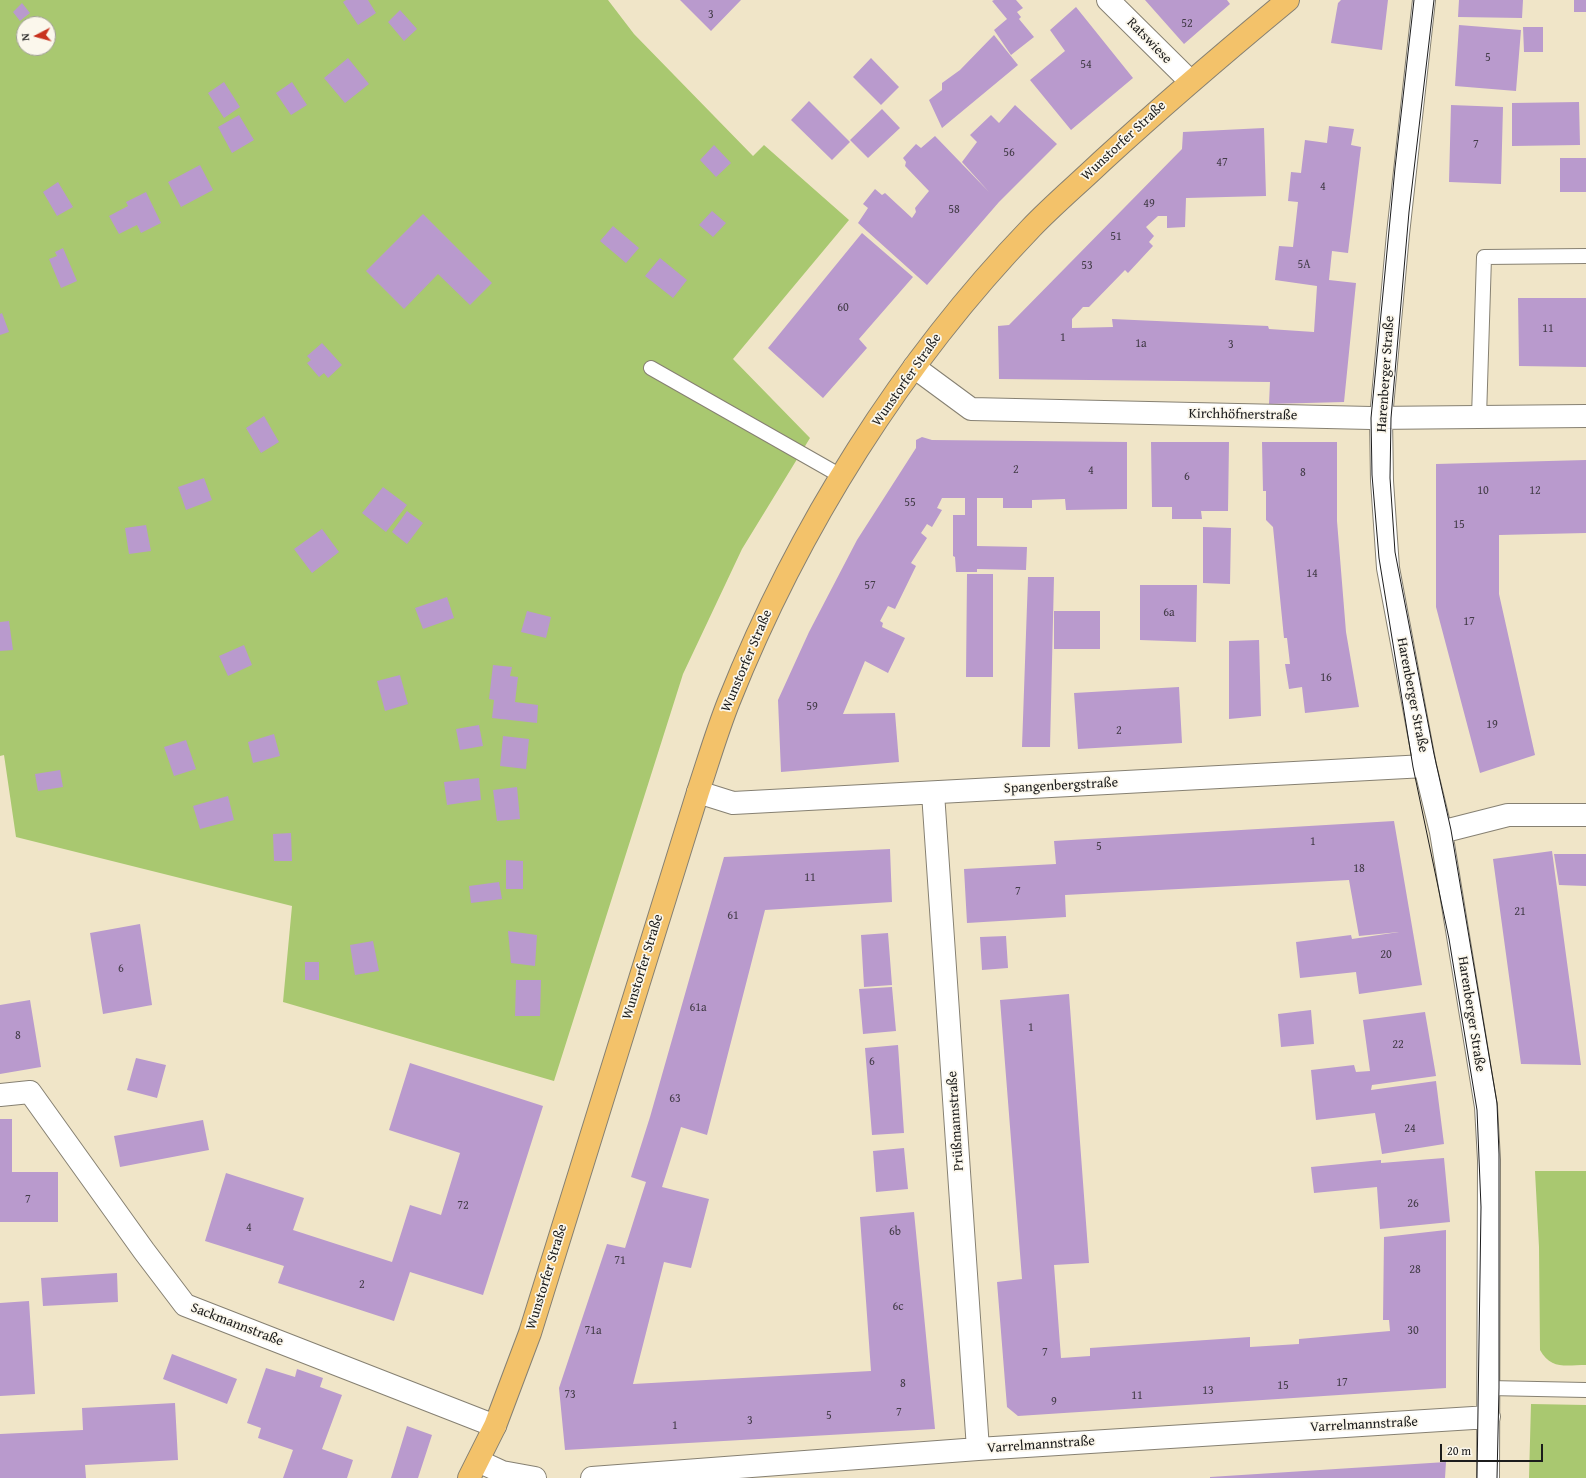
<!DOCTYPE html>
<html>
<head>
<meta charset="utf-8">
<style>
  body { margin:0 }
  #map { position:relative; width:1586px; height:1478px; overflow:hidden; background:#f0e5c8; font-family:"Gentium Book Plus",serif }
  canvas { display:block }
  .north { position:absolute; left:16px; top:16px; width:40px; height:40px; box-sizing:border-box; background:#fbf7ec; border:1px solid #a29f99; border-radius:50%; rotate:264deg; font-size:11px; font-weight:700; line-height:16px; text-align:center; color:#1c1c1c }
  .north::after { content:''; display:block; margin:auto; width:14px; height:18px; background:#c8321e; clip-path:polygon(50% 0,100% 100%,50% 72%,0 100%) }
  .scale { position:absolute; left:1440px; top:1444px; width:103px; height:18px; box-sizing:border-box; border:2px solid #1c1c1c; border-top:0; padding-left:5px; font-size:12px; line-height:14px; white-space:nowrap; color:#1c1c1c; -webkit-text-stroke:3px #fbf7ec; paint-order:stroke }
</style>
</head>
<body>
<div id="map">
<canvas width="1586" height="1478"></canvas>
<div class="north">N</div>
<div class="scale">20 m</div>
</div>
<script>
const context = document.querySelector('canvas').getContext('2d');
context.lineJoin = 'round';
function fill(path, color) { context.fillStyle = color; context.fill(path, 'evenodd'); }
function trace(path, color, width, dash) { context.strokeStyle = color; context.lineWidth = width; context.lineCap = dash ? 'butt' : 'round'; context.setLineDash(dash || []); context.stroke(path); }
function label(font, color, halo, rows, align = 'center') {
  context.font = font + ' "Gentium Book Plus",serif'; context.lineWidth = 3.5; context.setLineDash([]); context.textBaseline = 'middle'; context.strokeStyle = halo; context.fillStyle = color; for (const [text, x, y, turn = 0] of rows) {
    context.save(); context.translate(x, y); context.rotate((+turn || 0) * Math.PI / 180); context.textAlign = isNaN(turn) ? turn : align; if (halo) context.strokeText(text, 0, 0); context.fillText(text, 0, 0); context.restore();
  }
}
fill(new Path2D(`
  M 0,0 L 608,0 L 634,34 L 753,156 L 764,145 L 849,220 L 733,359 L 810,438 L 742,549 L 683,674 L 554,1081 L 283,1002 L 292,906 L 16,837 L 4,755 L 0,756 ZM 24,24 L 48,24 L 48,48 L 24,48 Z
  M 1535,1171 L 1586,1171 L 1586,1365 C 1566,1365 1551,1370 1540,1350 L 1539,1247 Z
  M 1531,1404 L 1586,1405 L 1586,1478 L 1529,1478 Z`), '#a9c870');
fill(new Path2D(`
  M 346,0 L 368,0 L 376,13 L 358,25 L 343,2 Z
  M 680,0 L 741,0 L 711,31 Z
  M 994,0 L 1016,0 L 1023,8 L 1017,12 L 1021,17 L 1019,19 L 1034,37 L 1011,55 L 994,30 L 1007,19 L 992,1 Z
  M 1145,0 L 1227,0 L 1230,4 L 1184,44 Z
  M 1341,0 L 1388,0 L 1382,50 L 1331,43 L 1338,3 Z
  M 1459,0 L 1523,0 L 1522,18 L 1458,17 Z
  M 1574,0 L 1586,0 L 1586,12 L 1574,12 Z
  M 22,3 L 30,13 L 20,21 L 13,12 Z
  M 1076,7 L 1133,78 L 1071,130 L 1030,80 L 1065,51 L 1050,30 Z
  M 400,10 L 417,29 L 404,41 L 388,22 Z
  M 1459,25 L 1521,30 L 1516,91 L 1455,86 Z
  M 1523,27 L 1543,27 L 1543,52 L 1524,52 Z
  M 994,35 L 1018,65 L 942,128 L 929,100 L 942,90 L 942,83 L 960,70 Z
  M 348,58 L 369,84 L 345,103 L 324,78 Z
  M 871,58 L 899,87 L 881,105 L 853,77 Z
  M 224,82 L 240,107 L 224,118 L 208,93 Z
  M 292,82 L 307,105 L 291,115 L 276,93 Z
  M 809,101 L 850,142 L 832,160 L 791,120 Z
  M 1579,102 L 1580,145 L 1512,146 L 1512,103 Z
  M 1015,105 L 1057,144 L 999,202 L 927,285 L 858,223 L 868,208 L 863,204 L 875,189 L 882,195 L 885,193 L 912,218 L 916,212 L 915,208 L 929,191 L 905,166 L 906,162 L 903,158 L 916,144 L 921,148 L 935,136 L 989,192 L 962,162 L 977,142 L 970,135 L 991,115 L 999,123 Z
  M 1451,105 L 1503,107 L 1501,184 L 1449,182 Z
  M 882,109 L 900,128 L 868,158 L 850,140 Z
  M 239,115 L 254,140 L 232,153 L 218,127 Z
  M 1329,126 L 1354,129 L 1351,145 L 1361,147 L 1348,253 L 1332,251 L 1329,280 L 1356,283 L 1344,402 L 1269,404 L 1270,382 L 999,379 L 998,326 L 1009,325 L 1182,149 L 1183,132 L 1264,128 L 1266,196 L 1186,198 L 1185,227 L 1167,228 L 1167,216 L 1158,216 L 1146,227 L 1154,236 L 1149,242 L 1153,246 L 1128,273 L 1125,270 L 1089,307 L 1083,307 L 1072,319 L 1072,328 L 1113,327 L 1112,319 L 1268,326 L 1269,329 L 1314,332 L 1317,286 L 1275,280 L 1279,246 L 1293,247 L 1298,202 L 1288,201 L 1291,172 L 1301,173 L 1305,140 L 1327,143 Z
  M 714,145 L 731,163 L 716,177 L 700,160 Z
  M 1560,158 L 1586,158 L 1586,192 L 1560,192 Z
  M 200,165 L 213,190 L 181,207 L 168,182 Z
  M 58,182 L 73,207 L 57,216 L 43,192 Z
  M 146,192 L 161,223 L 141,233 L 137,225 L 119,234 L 109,216 L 128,206 L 126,202 Z
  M 712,211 L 726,223 L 713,237 L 699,225 Z
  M 423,214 L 492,283 L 470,305 L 438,274 L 404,309 L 366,271 Z
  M 613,226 L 639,248 L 626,263 L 600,241 Z
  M 862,233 L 913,277 L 859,339 L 867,348 L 823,398 L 768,348 Z
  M 63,248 L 77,281 L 61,288 L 49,259 L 57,256 L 55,252 Z
  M 660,258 L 687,280 L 673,298 L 645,276 Z
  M 1518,298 L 1586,298 L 1586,367 L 1519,366 Z
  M 2,313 L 9,332 L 0,335 L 0,314 Z
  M 322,343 L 342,365 L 328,378 L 324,373 L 319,377 L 307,363 L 311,360 L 307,356 Z
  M 264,416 L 279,442 L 261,453 L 246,428 Z
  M 922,437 L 932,440 L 1127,442 L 1127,509 L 1066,510 L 1065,499 L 1032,500 L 1032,508 L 1003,508 L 1003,498 L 977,498 L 977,546 L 1027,547 L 1026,570 L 977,569 L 977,572 L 956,572 L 955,557 L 953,556 L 953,515 L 965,515 L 965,498 L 942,498 L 937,508 L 942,510 L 932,527 L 927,524 L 921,533 L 927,538 L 911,563 L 916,566 L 895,609 L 888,606 L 880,621 L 883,623 L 882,627 L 905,638 L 888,673 L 865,661 L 843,714 L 895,713 L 899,762 L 781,772 L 778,700 L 809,632 L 857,540 L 916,448 L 916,440 Z
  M 1151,442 L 1229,442 L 1228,511 L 1201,511 L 1202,519 L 1172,519 L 1172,507 L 1152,507 Z
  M 1262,442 L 1337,442 L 1337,521 L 1346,632 L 1359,707 L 1305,713 L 1302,687 L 1289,689 L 1285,664 L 1290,664 L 1287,638 L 1284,638 L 1273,527 L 1266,520 L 1266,491 L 1263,491 Z
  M 1586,460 L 1586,533 L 1499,535 L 1499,594 L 1535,755 L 1480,773 L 1436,607 L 1436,464 Z
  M 204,478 L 212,500 L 186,510 L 178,487 Z
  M 383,487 L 407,505 L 386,532 L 362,513 Z
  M 407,511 L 423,523 L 407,544 L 392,532 Z
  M 146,525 L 151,551 L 129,554 L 125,528 Z
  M 1203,527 L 1231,528 L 1230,584 L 1203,583 Z
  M 322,529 L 339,552 L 312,573 L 294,549 Z
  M 967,574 L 993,574 L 993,677 L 966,677 Z
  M 1028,577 L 1054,577 L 1050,747 L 1022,747 Z
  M 1140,585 L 1197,585 L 1196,642 L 1140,640 Z
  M 447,597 L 454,618 L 423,629 L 415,608 Z
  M 527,611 L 551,617 L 546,638 L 521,632 Z
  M 1054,611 L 1100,611 L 1100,649 L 1054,649 Z
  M 9,621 L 13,650 L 0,651 L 0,622 Z
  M 1259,640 L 1261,716 L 1229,719 L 1229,641 Z
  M 244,645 L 252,665 L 228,676 L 219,656 Z
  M 493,665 L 512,667 L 510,676 L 518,677 L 515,702 L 538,705 L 537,723 L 492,718 L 494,700 L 489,699 Z
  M 400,675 L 408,704 L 385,711 L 377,681 Z
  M 1179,687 L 1182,743 L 1078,749 L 1074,693 Z
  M 479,725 L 483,746 L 460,750 L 456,729 Z
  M 274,734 L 280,756 L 253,763 L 248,742 Z
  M 503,736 L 529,739 L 526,769 L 500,766 Z
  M 186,740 L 196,769 L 174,776 L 164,747 Z
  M 60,770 L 63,787 L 38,791 L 35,774 Z
  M 479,778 L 481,800 L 447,805 L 444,782 Z
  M 517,787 L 520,819 L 497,821 L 493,790 Z
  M 228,796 L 234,820 L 200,829 L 193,806 Z
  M 1394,821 L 1422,985 L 1359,994 L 1356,972 L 1300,978 L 1296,942 L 1351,935 L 1352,939 L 1399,932 L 1359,936 L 1349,880 L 1065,895 L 1066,917 L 967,923 L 964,869 L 1056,864 L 1054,841 Z
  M 291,833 L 292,861 L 274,861 L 273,834 Z
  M 890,849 L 892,902 L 765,910 L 707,1135 L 681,1127 L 662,1187 L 709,1199 L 691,1268 L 664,1262 L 633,1384 L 871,1371 L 860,1217 L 914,1212 L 935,1429 L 565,1450 L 559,1388 L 607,1244 L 625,1248 L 646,1182 L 631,1177 L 650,1117 L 724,857 Z
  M 1552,851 L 1566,955 L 1581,1065 L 1521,1064 L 1493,859 Z
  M 1554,854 L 1586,854 L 1586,886 L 1559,885 Z
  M 506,860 L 523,861 L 523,889 L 506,889 Z
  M 499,882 L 502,899 L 471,903 L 469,886 Z
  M 140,924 L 152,1005 L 103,1014 L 90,933 Z
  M 508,931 L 537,935 L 535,966 L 511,963 Z
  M 888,933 L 892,985 L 864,987 L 861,935 Z
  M 1006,936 L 1008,968 L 982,970 L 980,937 Z
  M 373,941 L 379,971 L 355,975 L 350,945 Z
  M 305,962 L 319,962 L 319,980 L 305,980 Z
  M 516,980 L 541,980 L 540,1016 L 515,1016 Z
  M 892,987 L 896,1031 L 863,1034 L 859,989 Z
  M 1069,994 L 1089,1263 L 1054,1265 L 1061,1358 L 1090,1356 L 1090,1348 L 1250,1337 L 1250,1347 L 1299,1344 L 1299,1339 L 1390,1331 L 1389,1320 L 1383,1320 L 1384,1237 L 1446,1230 L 1446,1388 L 1018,1416 L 1007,1407 L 997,1282 L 1022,1279 L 1000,1000 Z
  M 30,1000 L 41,1067 L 0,1074 L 0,1005 Z
  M 1311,1010 L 1314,1044 L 1281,1047 L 1278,1014 Z
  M 1425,1012 L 1436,1076 L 1372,1085 L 1371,1090 L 1436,1081 L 1444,1144 L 1382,1154 L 1375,1113 L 1316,1120 L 1311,1070 L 1354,1065 L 1356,1072 L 1370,1071 L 1363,1020 Z
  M 898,1045 L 904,1133 L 872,1135 L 865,1048 Z
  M 136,1058 L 166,1065 L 157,1098 L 127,1090 Z
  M 410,1063 L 543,1106 L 483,1295 L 410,1272 L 394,1321 L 278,1283 L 284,1266 L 205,1241 L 226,1173 L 304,1198 L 293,1230 L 392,1262 L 410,1205 L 441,1215 L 460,1153 L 389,1130 Z
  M 0,1119 L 12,1119 L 12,1172 L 58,1172 L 58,1222 L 0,1222 Z
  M 203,1120 L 209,1150 L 120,1167 L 114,1136 Z
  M 904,1148 L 908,1189 L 876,1192 L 873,1151 Z
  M 1444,1158 L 1450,1222 L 1380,1229 L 1377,1187 L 1314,1193 L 1311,1167 L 1381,1160 L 1381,1163 Z
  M 117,1273 L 118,1302 L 43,1306 L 41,1278 Z
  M 29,1301 L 35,1394 L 0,1396 L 0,1303 Z
  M 172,1354 L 237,1379 L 227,1404 L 163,1379 Z
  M 266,1368 L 295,1377 L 297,1369 L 323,1378 L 320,1387 L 342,1395 L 322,1449 L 353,1460 L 347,1478 L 283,1478 L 293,1450 L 258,1438 L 261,1428 L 247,1423 Z
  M 175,1403 L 178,1460 L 85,1465 L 86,1478 L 0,1478 L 0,1434 L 83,1430 L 82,1408 Z
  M 407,1426 L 432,1435 L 418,1478 L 391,1478 Z
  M 1446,1462 L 1445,1478 L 1210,1478 L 1210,1477 Z`), '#b99acd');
const lane = new Path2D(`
  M 651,368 L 841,476
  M 1479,417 L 1484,257 L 1586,256
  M 1489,1388 L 1586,1390`);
const street = new Path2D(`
  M 1108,0 L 1190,81
  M 1424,0 L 1398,234 L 1381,418 L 1382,481 L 1388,568 L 1425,766 L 1441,832 L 1486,1107 L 1489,1160 L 1488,1478
  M 914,367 L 971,409 L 1371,418 L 1586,416
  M 698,792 L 733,803 L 1425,766
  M 933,793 L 978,1449
  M 1441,832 L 1508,815 L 1586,815
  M 0,1095 L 30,1092 L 144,1251 L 185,1305 L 495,1426
  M 478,1461 L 502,1472 L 535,1478
  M 592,1478 L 978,1449 L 1489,1417`);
const primary = new Path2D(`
  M 469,1478 L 495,1426 L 530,1333 L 698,792 C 708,762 717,731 729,701 C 798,528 902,362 1031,228 C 1053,205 1078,184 1101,162 C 1162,106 1224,53 1288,0`);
trace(lane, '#868072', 16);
trace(street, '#868072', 24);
trace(primary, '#868072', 24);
trace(lane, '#fff', 14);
trace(street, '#fff', 22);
trace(primary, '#f3c26a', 22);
trace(new Path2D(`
  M 1414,0 L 1395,168 L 1371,418 L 1372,475 L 1379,558 L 1413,767 L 1449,939 L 1477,1110 L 1481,1207 L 1477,1478
  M 1434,0 L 1409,212 L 1391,418 L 1390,478 L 1395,552 L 1434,754 L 1451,830 L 1497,1103 L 1499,1154 L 1499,1388 L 1497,1478`), '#1c1c1c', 1);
label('12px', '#433c48', null, [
  ["3",711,15],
  ["52",1187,24],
  ["5",1488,58],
  ["54",1086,65],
  ["7",1476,145],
  ["56",1009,153],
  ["47",1222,163],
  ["4",1323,187],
  ["49",1149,204],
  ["58",954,210],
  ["51",1116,237],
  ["5A",1304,265],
  ["53",1087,266],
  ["60",843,308],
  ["11",1548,329],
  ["1",1063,338],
  ["1a",1141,344],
  ["3",1231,345],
  ["2",1016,470],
  ["4",1091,471],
  ["8",1303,473],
  ["6",1187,477],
  ["10",1483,491],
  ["12",1535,491],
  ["55",910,503],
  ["15",1459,525],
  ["14",1312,574],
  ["57",870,586],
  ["6a",1169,613],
  ["17",1469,622],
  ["16",1326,678],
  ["59",812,707],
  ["19",1492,725],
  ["2",1119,731],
  ["1",1313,842],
  ["5",1099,847],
  ["18",1359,869],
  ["11",810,878],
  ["7",1018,892],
  ["21",1520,912],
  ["61",733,916],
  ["20",1386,955],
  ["6",121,969],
  ["61a",698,1008],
  ["1",1031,1028],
  ["8",18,1036],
  ["22",1398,1045],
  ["6",872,1062],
  ["63",675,1099],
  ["24",1410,1129],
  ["7",28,1200],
  ["26",1413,1204],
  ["72",463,1206],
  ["4",249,1228],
  ["6b",895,1232],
  ["71",620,1261],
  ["28",1415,1270],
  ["2",362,1285],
  ["6c",898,1307],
  ["71a",593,1331],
  ["30",1413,1331],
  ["7",1045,1353],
  ["17",1342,1383],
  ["8",903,1384],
  ["15",1283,1386],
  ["13",1208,1391],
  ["73",570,1395],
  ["11",1137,1396],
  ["9",1054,1402],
  ["7",899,1413],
  ["5",829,1416],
  ["3",750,1421],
  ["1",675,1426]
]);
label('14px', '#1c1c1c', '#fbf7ec', [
  ["Ratswiese",1149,41,46],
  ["Wunstorfer Straße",1124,141,-43],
  ["Harenberger Straße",1386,374,-86],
  ["Wunstorfer Straße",907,380,-55],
  ["Kirchhöfnerstraße",1243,415,1],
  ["Wunstorfer Straße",747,661,-67],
  ["Harenberger Straße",1412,695,79],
  ["Spangenbergstraße",1061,786,-3],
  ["Wunstorfer Straße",643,967,-73],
  ["Harenberger Straße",1471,1014,81],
  ["Prüßmannstraße",956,1121,-94],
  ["Wunstorfer Straße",547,1277,-73],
  ["Sackmannstraße",237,1325,21],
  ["Varrelmannstraße",1364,1425,-3],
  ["Varrelmannstraße",1041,1445,-4]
]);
</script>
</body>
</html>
